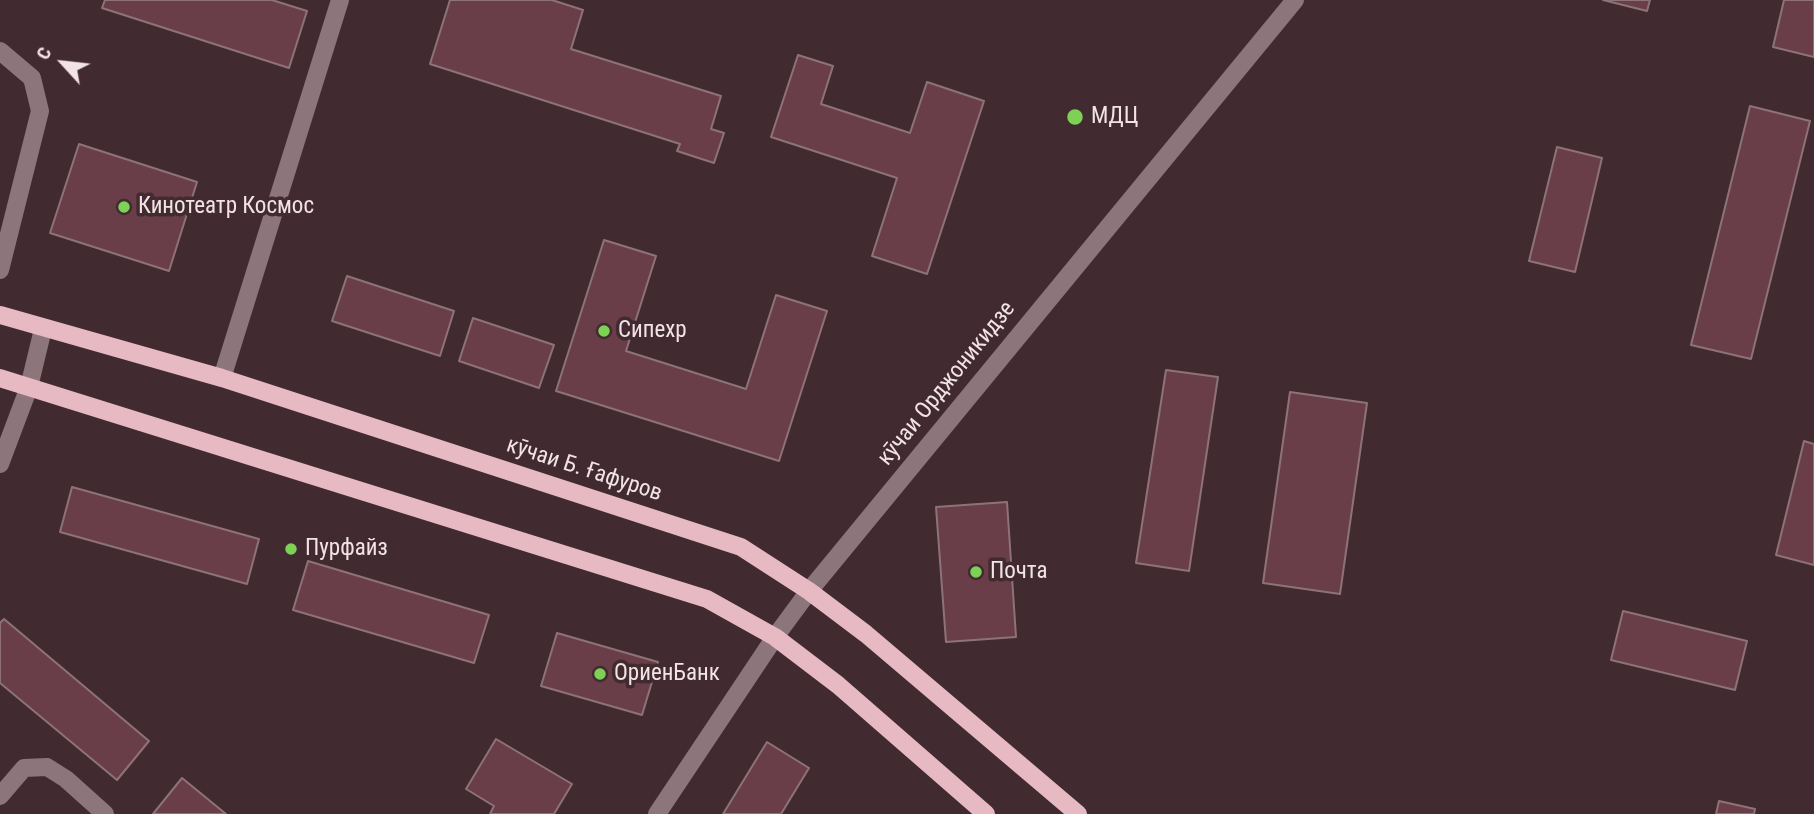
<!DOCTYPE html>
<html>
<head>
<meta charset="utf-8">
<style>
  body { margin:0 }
  #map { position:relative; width:1814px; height:814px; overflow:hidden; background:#412b30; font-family:"Roboto Condensed",sans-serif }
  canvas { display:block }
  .north { position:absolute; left:28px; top:28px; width:70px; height:70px; -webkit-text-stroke:5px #412b30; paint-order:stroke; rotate:297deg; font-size:19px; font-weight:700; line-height:28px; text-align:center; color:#f2e3e6 }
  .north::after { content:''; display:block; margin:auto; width:24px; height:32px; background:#f2e3e6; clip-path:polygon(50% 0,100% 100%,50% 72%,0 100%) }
</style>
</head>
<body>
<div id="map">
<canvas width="1814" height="814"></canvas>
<div class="north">С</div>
</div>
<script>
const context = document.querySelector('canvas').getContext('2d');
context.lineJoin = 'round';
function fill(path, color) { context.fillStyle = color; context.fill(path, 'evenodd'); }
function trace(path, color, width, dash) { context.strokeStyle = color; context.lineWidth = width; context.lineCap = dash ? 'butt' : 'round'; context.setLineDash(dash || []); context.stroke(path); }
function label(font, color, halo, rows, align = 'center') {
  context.font = font + ' "Roboto Condensed",sans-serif'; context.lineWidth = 7; context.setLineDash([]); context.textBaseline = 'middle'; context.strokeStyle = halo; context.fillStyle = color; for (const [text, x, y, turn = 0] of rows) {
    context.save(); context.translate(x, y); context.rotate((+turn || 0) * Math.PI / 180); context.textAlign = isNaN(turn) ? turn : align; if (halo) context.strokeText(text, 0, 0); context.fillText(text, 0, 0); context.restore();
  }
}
const building = new Path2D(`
  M 105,0 L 272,0 L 307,11 L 289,68 L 102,8 Z
  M 450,0 L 552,0 L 583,10 L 571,49 L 721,96 L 711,129 L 724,133 L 714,163 L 677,151 L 680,144 L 430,64 Z
  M 1603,0 L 1650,0 L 1647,11 Z
  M 1784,0 L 1814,0 L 1814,57 L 1773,47 Z
  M 798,55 L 833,66 L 821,104 L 910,133 L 927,82 L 984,101 L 927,274 L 872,256 L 897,178 L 771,137 Z
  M 1750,106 L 1810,121 L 1751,359 L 1691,345 Z
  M 79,144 L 197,182 L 169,271 L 50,233 Z
  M 1557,147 L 1602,158 L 1575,272 L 1529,261 Z
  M 604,240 L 656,256 L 626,351 L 746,389 L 776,295 L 827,311 L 779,461 L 556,391 Z
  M 347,276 L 454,311 L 440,356 L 332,321 Z
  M 473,318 L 554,345 L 539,388 L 459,361 Z
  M 1166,370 L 1218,377 L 1189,571 L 1136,563 Z
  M 1290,392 L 1367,403 L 1340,594 L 1263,583 Z
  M 1804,441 L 1814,444 L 1814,565 L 1776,555 Z
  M 72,487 L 259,539 L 247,584 L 60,532 Z
  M 1007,502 L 1016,637 L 946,642 L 936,507 Z
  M 308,561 L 489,615 L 474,663 L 293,610 Z
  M 1623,611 L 1747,641 L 1735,690 L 1611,660 Z
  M 4,619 L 149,741 L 117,780 L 0,683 L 0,623 Z
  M 557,633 L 658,662 L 642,715 L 541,686 Z
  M 496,739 L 572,784 L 554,814 L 490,814 L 494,806 L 466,789 Z
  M 767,742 L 809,768 L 781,814 L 723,814 Z
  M 182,778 L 226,814 L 153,814 Z
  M 1719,801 L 1755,809 L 1754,814 L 1716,814 Z`);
fill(building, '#6a3e48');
trace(building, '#8d7378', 2);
trace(new Path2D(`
  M 0,51 L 32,78 L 40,111 L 0,270
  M 222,378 L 340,0
  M 0,464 L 29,387 L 43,329
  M 0,796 L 24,768 L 47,767 L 66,779 L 105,814
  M 657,814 L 775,637 L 809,591 L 1295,0`), '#8d767b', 18);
trace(new Path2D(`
  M 0,315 L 222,378 L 741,547 L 809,591 L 866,634 L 1078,814
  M 0,378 L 707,599 L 775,637 L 838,685 L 986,814`), '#e7b9c3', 18);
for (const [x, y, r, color] of [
  [1075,117,9,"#7dd154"],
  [124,207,7,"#7dd154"],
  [604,331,7,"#7dd154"],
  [291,549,7,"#7dd154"],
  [976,572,7,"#7dd154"],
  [600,674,7,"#7dd154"]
]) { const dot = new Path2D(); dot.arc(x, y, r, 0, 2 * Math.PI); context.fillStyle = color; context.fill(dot); trace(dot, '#412b30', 2.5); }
label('23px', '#f2e3e6', '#412b30', [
  ["МДЦ",1091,117],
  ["Кинотеатр Космос",138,207],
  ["Сипехр",618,331],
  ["Пурфайз",305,549],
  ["Почта",990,572],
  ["ОриенБанк",614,674]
], 'left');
label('23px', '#f2e3e6', '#412b30', [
  ["кӯчаи Орджоникидзе",947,384,-51],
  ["кӯчаи Б. Ғафуров",584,470,18]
]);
</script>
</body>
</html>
